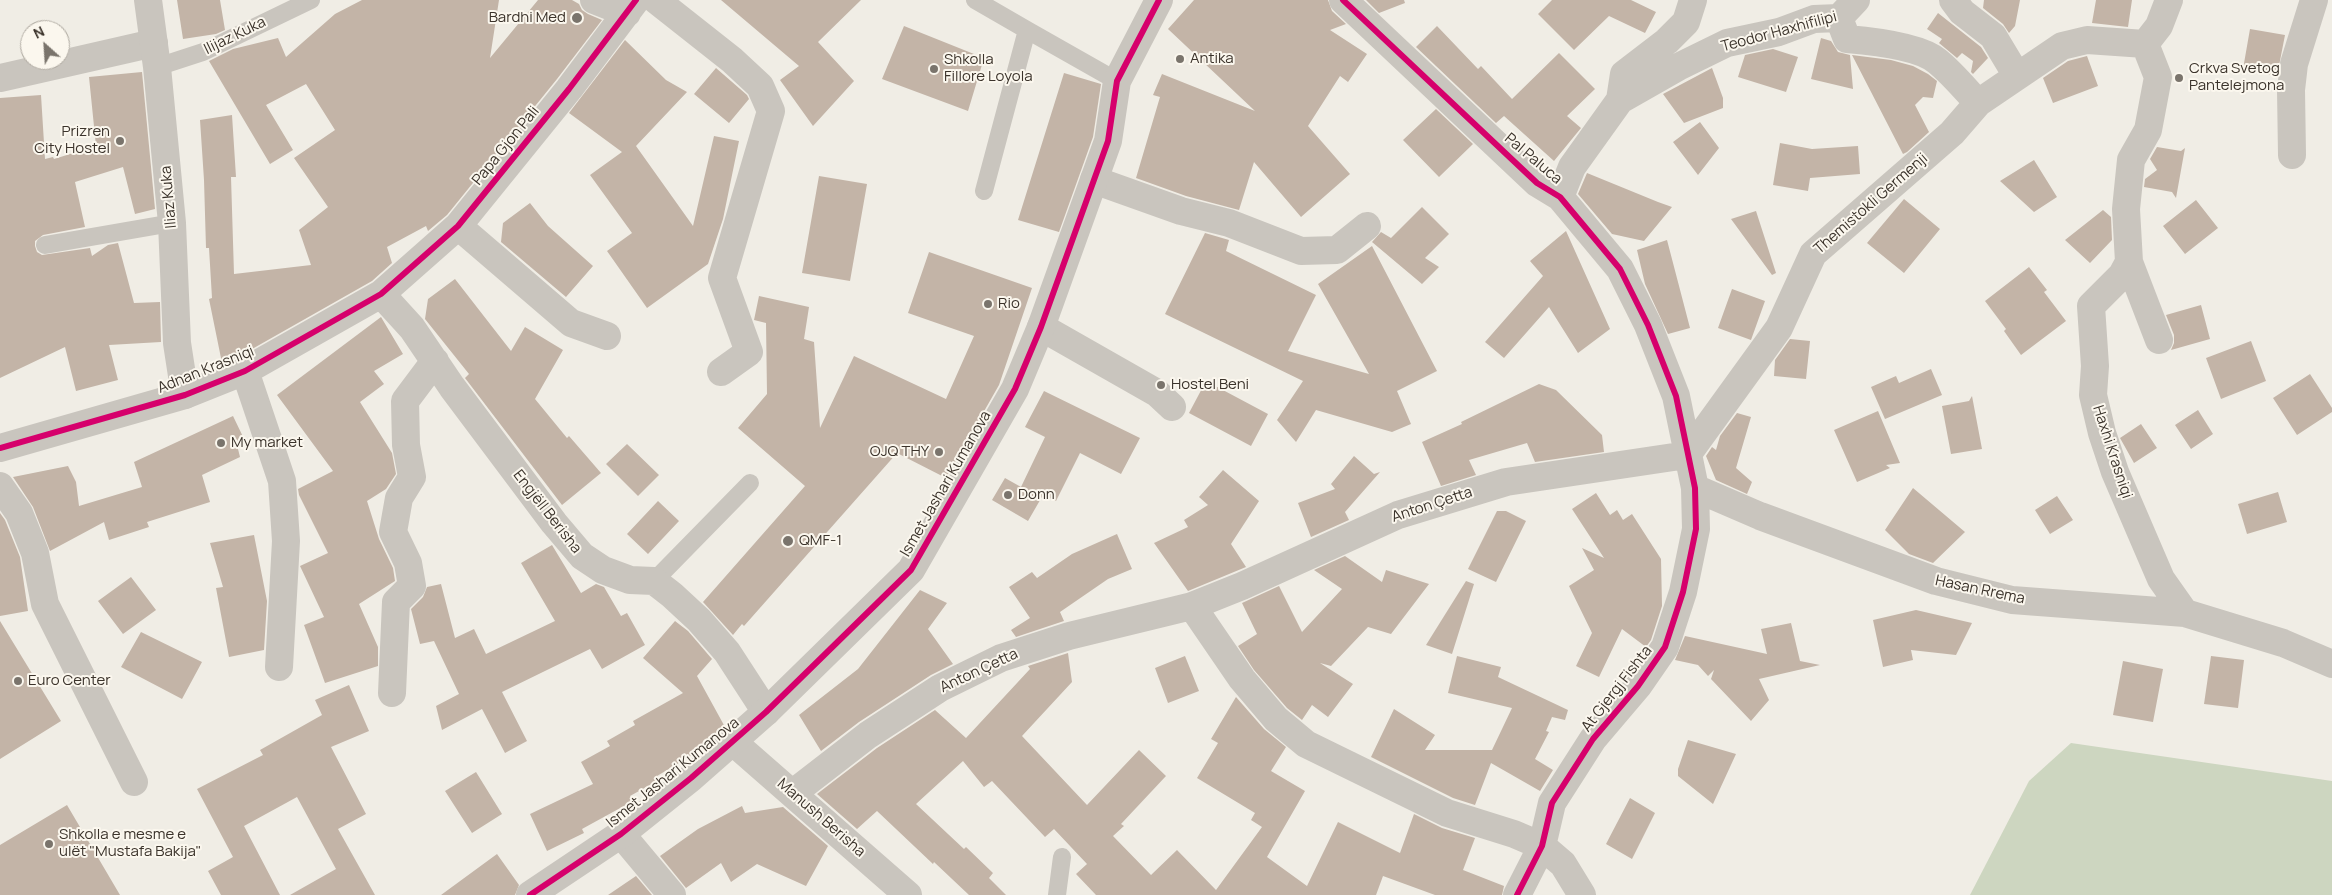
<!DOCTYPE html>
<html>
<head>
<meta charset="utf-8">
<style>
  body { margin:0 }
  #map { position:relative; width:2332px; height:895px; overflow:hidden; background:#f0ede5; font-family:Manrope,sans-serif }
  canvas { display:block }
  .north { position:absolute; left:20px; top:20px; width:50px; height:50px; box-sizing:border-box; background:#fbf7ee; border:1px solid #aea9a0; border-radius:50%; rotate:334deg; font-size:14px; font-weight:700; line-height:20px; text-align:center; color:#3b332b }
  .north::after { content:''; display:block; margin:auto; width:18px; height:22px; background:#7a746c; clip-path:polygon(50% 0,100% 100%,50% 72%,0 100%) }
</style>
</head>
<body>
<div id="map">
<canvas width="2332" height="895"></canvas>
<div class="north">N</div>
</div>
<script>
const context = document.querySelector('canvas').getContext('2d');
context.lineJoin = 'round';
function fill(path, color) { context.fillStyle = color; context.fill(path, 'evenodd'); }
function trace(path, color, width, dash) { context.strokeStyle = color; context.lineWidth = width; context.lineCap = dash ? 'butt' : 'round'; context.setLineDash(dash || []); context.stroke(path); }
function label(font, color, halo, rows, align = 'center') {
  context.font = font + ' Manrope,sans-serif'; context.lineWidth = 4; context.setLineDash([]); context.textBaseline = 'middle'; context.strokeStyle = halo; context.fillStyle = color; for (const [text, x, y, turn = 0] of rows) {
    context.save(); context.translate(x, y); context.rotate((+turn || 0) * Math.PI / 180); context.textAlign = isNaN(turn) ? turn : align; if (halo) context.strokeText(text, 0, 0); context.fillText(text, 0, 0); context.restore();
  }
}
fill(new Path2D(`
  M 2071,743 L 2332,781 L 2332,895 L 1970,895 L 2029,781 Z`), '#cdd6c0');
fill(new Path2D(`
  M 177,0 L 220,0 L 225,30 L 216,34 L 183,39 Z
  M 362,0 L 499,0 L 490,58 L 538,0 L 572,0 L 579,4 L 582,10 L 588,14 L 602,20 L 557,79 L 447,215 L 428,231 L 426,226 L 387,247 L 392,263 L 372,281 L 238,357 L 222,363 L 209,299 L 212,298 L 209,248 L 206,248 L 204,180 L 200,120 L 232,115 L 236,177 L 231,177 L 234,274 L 311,265 L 299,230 L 328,207 L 294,158 L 335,130 L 306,84 L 266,105 L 293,150 L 270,164 L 209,61 L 233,49 L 278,38 L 286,57 L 335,14 Z
  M 721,0 L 861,0 L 818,42 L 854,81 L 813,126 L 780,80 L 799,66 Z
  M 1194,0 L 1328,0 L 1332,11 L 1346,24 L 1330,30 L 1367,54 L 1348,82 L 1340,76 L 1308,126 L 1350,174 L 1301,217 L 1254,162 L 1239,210 L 1186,196 L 1136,178 L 1160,97 L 1153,95 L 1162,74 L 1255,111 L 1168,29 Z
  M 1366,0 L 1404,0 L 1405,3 L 1379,13 Z
  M 1552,0 L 1631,0 L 1656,12 L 1645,33 L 1609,16 L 1574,50 L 1538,14 Z
  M 1984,0 L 2020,0 L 2015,26 L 2009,33 L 2003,24 L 1983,8 Z
  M 2096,0 L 2132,0 L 2128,27 L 2092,23 Z
  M 1938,13 L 1981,47 L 1988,58 L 1973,74 L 1971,72 L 1973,61 L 1962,53 L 1957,58 L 1939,43 L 1942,39 L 1927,29 Z
  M 904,26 L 984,58 L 968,111 L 882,79 Z
  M 1437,26 L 1478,69 L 1481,66 L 1512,99 L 1559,53 L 1595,89 L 1567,116 L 1581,128 L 1554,161 L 1504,116 L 1496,123 L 1416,47 Z
  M 2250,29 L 2285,35 L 2277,76 L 2243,69 Z
  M 1821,38 L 1831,41 L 1838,52 L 1850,55 L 1853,89 L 1811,79 Z
  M 625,40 L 666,80 L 687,92 L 636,146 L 693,226 L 714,136 L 739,141 L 723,219 L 708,264 L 647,308 L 607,251 L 632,233 L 590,175 L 622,152 L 569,113 Z
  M 1773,49 L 1798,57 L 1786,92 L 1738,77 L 1745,55 Z
  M 1852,55 L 1891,60 L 1913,66 L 1928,74 L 1937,81 L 1933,98 L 1923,97 L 1915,105 L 1929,132 L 1907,152 L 1903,154 Z
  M 2087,56 L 2098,86 L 2053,103 L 2043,78 L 2068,61 Z
  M 716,68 L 747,95 L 749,99 L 729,123 L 694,94 Z
  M 1712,68 L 1723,98 L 1723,108 L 1684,123 L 1663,94 Z
  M 142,72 L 155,209 L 135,214 L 123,167 L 75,182 L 85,227 L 43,235 L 35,241 L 35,246 L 37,252 L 42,255 L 90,248 L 92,256 L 108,245 L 118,243 L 134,303 L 160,302 L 161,342 L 109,345 L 118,380 L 76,391 L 65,347 L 0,378 L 0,98 L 41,95 L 45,159 L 53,157 L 54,159 L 96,146 L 89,77 Z
  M 1064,73 L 1101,84 L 1093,137 L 1059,232 L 1018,220 Z
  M 1436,109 L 1473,144 L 1439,177 L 1403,140 Z
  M 1700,122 L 1719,148 L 1698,175 L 1673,142 Z
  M 1780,143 L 1812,149 L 1858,146 L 1860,174 L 1810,178 L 1808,191 L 1773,185 Z
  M 2157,147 L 2181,151 L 2185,148 L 2176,198 L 2172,192 L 2144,187 L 2145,179 L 2157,170 L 2150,159 Z
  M 2034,160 L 2057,197 L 2034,212 L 2000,181 Z
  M 1587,173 L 1658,202 L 1672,207 L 1644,241 L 1612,234 L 1578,194 Z
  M 819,176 L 867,184 L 850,281 L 802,273 Z
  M 1904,199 L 1940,229 L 1904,273 L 1867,243 Z
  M 2196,200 L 2218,228 L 2185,254 L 2163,226 Z
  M 530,203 L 548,226 L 593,266 L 566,297 L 501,242 L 503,223 Z
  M 1422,207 L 1449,234 L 1425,258 L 1439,267 L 1422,284 L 1372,242 L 1381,232 L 1391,238 Z
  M 2103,210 L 2111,217 L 2112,240 L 2090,263 L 2065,240 Z
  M 1756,211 L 1776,273 L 1772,275 L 1731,219 Z
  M 1566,231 L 1610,329 L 1578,353 L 1549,307 L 1504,358 L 1485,342 L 1543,276 L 1530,261 Z
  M 1205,233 L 1229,240 L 1226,251 L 1316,295 L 1288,351 L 1369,374 L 1318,284 L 1372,246 L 1437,371 L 1397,391 L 1411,424 L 1392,432 L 1316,410 L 1296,442 L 1277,420 L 1303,381 L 1165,314 Z
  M 1667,240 L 1690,328 L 1668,334 L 1645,284 L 1637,250 Z
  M 929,252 L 1032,288 L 999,385 L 946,478 L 897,453 L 744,626 L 742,624 L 733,635 L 703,602 L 805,486 L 738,428 L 767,394 L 766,323 L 754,320 L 759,296 L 809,307 L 804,339 L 814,342 L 820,428 L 854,356 L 946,399 L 974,336 L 908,313 Z
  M 2029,267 L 2047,290 L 2044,292 L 2066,321 L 2021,355 L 2004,331 L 2006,329 L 1985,301 Z
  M 455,279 L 511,351 L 525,327 L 563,350 L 535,399 L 567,438 L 569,436 L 601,473 L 562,505 L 465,378 L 469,374 L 425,319 L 428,299 Z
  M 1732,289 L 1765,301 L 1751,340 L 1718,328 Z
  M 2201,305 L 2210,339 L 2171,350 L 2174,343 L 2174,335 L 2166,315 Z
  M 381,317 L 403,354 L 374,371 L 384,384 L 360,402 L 392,453 L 396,474 L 386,489 L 367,501 L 379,539 L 393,568 L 395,581 L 359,604 L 378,647 L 378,666 L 325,683 L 304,625 L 324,617 L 300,566 L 328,553 L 299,495 L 298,489 L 333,471 L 277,395 Z
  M 1790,339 L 1810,341 L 1806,379 L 1774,376 L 1775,360 Z
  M 2251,341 L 2266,381 L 2221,399 L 2206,358 Z
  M 1931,369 L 1942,395 L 1885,419 L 1871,387 L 1896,376 L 1899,383 Z
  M 2310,374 L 2332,408 L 2332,412 L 2297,435 L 2273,398 Z
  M 1206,381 L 1268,414 L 1251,446 L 1189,413 Z
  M 1539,384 L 1556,390 L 1602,435 L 1604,452 L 1535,462 L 1527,443 L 1469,460 L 1476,475 L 1441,486 L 1422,442 L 1462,424 L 1461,422 Z
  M 1044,391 L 1140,438 L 1121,474 L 1080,453 L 1056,501 L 1043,495 L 1028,521 L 992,500 L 1005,478 L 1021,487 L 1045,437 L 1025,427 Z
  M 1972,396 L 1982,449 L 1951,454 L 1942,406 L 1969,401 Z
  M 2198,410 L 2213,434 L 2191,449 L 2175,425 Z
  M 1878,411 L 1900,463 L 1886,465 L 1890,468 L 1857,482 L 1834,430 Z
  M 1737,413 L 1751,417 L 1736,468 L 1752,482 L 1747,494 L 1716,480 L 1706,456 L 1712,447 L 1716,450 L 1720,436 Z
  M 233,416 L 246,443 L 237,445 L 240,457 L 202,475 L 210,502 L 147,522 L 149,527 L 109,540 L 104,522 L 50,551 L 33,507 L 13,477 L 68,466 L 76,482 L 79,506 L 142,487 L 134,462 Z
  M 2141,424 L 2157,448 L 2134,463 L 2120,438 Z
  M 627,444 L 659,475 L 638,496 L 606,464 Z
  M 1354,456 L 1374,474 L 1380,472 L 1345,512 L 1349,520 L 1311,537 L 1298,503 L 1335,489 L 1331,484 Z
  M 1223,470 L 1259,501 L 1231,544 L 1246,567 L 1188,591 L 1154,543 L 1188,527 L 1184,520 L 1208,505 L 1199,497 Z
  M 1913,488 L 1965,532 L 1933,563 L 1909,554 L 1885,530 Z
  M 2278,492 L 2287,522 L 2247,534 L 2238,504 Z
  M 1596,493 L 1610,515 L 1617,510 L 1623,520 L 1632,514 L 1661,559 L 1662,606 L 1651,640 L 1646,647 L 1622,629 L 1599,677 L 1576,666 L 1592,633 L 1569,586 L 1594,570 L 1582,548 L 1604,558 L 1572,509 Z
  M 2057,496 L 2073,520 L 2050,534 L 2035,510 Z
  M 658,501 L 679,521 L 648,554 L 627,534 Z
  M 1497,511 L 1506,511 L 1526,521 L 1496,582 L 1468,569 Z
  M 0,513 L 5,520 L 20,557 L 28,611 L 0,616 Z
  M 1117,534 L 1132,569 L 1108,579 L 1060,612 L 1064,621 L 1016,637 L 1011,630 L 1030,618 L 1009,587 L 1032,572 L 1037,578 L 1072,554 Z
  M 254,535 L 267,601 L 264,650 L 229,657 L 216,588 L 223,587 L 210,543 Z
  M 552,545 L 581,593 L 596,584 L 604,587 L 621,616 L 627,613 L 645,645 L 602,669 L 590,649 L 502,692 L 527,741 L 505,753 L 482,709 L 442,730 L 436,706 L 459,694 L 434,641 L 420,644 L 411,609 L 423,597 L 427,587 L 441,584 L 455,638 L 474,629 L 486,654 L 555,621 L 521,563 Z
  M 1345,556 L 1382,582 L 1386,570 L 1429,584 L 1391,634 L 1368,627 L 1331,666 L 1320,663 L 1353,684 L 1328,717 L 1312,705 L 1302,720 L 1287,708 L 1254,670 L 1238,646 L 1257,634 L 1242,603 L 1279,586 L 1302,632 L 1342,589 L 1314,570 Z
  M 131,577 L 156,610 L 123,634 L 98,601 Z
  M 1466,581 L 1474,584 L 1452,654 L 1426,645 Z
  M 920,590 L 947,603 L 928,629 L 953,664 L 931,675 L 859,722 L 821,751 L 799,715 L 858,669 Z
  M 1916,610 L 1972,623 L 1956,655 L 1911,650 L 1913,660 L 1883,667 L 1873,620 Z
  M 0,621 L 61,721 L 0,759 Z
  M 675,621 L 688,631 L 712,659 L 697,676 L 725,727 L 694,754 L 657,776 L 659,780 L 630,796 L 633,801 L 582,829 L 584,833 L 547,851 L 530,814 L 593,784 L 581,762 L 610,746 L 607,741 L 635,725 L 633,721 L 683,693 L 643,658 Z
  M 1791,623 L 1800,661 L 1820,665 L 1759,679 L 1769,700 L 1751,721 L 1711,679 L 1714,670 L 1708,676 L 1698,665 L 1675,660 L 1685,636 L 1767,654 L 1761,629 Z
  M 141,632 L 202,662 L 182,699 L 121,667 Z
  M 1068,653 L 1072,682 L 1022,736 L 1087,805 L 1139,750 L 1166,776 L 1121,824 L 1124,826 L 1113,836 L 1151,875 L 1177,850 L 1216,890 L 1262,827 L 1251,820 L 1255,813 L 1197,778 L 1218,743 L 1211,739 L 1236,697 L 1264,729 L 1286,747 L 1271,771 L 1305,791 L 1267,857 L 1307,886 L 1338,822 L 1400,853 L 1414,814 L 1442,828 L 1475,838 L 1463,870 L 1504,886 L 1502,895 L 1435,895 L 1383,876 L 1376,895 L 1096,895 L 1076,874 L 1087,864 L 1054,829 L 1045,837 L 992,781 L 984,787 L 963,761 L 916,804 L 964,849 L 966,847 L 993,873 L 989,878 L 1006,895 L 969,895 L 934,862 L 933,864 L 877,811 L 857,829 L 817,794 L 877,748 L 935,710 L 966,738 L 1030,669 L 1028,666 Z
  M 1185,656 L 1199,691 L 1168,703 L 1155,668 Z
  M 1457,656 L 1501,667 L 1498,677 L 1568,710 L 1565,720 L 1552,717 L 1546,731 L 1549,732 L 1535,759 L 1553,770 L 1540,791 L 1491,763 L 1475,805 L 1453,798 L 1371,757 L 1394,709 L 1435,735 L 1425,750 L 1492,750 L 1512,708 L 1448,693 Z
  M 2211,656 L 2244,660 L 2238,708 L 2204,704 Z
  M 2123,661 L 2163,669 L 2153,722 L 2113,715 Z
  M 349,685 L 369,731 L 331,747 L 366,814 L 338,829 L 375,895 L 290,895 L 336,869 L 297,797 L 244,826 L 280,895 L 221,895 L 208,871 L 233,857 L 197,789 L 263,755 L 260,750 L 322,715 L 315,700 Z
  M 1688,740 L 1736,754 L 1713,804 L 1678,776 L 1678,769 Z
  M 476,772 L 502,814 L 472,833 L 445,791 Z
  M 1630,798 L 1655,813 L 1632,859 L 1606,844 Z
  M 67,805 L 120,895 L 0,895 L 0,845 Z
  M 742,806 L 745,813 L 783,807 L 828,846 L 806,886 L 757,864 L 731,882 L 721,863 L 686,888 L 660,856 L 698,829 Z
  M 497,854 L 519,885 L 515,895 L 441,895 Z
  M 636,876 L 652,895 L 608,895 Z`), '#c3b4a7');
trace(new Path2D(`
  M 975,0 L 1027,30 L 984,191
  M 1027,30 L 1117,81
  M 157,67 L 203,52 L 311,0
  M 45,245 L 172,223
  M 654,581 L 750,483
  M 1057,895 L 1062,857`), '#c9c5be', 18);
trace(new Path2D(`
  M 594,0 L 627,13
  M 656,0 L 732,60 L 760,86 L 771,111 L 722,278 L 749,352 L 721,372
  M 1343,0 L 1537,183 L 1560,197 L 1620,269 L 1648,325 L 1676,396 L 1695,488 L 1696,529 L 1683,592 L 1665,647 L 1638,686 L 1593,739 L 1552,803 L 1542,846 L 1517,895
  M 1953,0 L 1962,12 L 1993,36 L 2017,76
  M 1839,18 L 1847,39 C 1871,41 1919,46 1937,61 C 1952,73 1965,89 1978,103
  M 2145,44 L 2158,77 L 2148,130 L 2131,160 L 2126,209 L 2129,262 L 2122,275 L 2091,306 L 2095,366 L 2093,395 L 2102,433 L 2115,472 L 2161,579 L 2185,613
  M 2145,44 L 2159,26 L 2169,0
  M 0,78 L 154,43
  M 1620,100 L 1624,74 L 1667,41 L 1686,22 L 1693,0
  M 2292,155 L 2291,90 L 2294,64 L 2314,0
  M 1094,180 L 1181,211 L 1229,223 L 1301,251 L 1337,250 L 1367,226
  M 1560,197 L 1572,167 L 1620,100 L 1678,67 L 1727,43 L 1779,32 L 1814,19 L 1839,18 L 1856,0
  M 458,226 L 571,323 L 607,336
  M 2129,262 L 2159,340
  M 381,294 L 412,328 L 452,387 L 554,523 L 582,556 L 603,570 L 630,580 L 654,581 L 672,595 L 699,620 L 727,652 L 766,712
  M 1041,327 L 1157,393 L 1172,407
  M 245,371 L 282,481 L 286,541 L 279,667
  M 185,395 L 245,371 L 381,294 L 458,226 L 569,89 L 636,0
  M 1687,455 L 1779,328 L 1813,254 L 1952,133 L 1978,103 L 2062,46 L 2087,40 L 2145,44
  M 0,486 L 19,513 L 35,553 L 45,604 L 134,782
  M 1695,488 L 1760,516 L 1936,581 L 2012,600 L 2185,613 L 2283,643 L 2332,664
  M 1192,606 L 1242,679 L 1276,719 L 1306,744 L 1447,813 L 1514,834 L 1542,846 L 1563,864 L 1582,895
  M 392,693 L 396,602 L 412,586 L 408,563 L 393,532 L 399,498 L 412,477 L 406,445 L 405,401 L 435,361
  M 733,742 L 908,895
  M 793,793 L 868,735 L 940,688 L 1001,658 L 1069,636 L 1192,606 L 1242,586 L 1398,515 L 1506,482 L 1687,455
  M 621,834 L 672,895`), '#c9c5be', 28);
trace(new Path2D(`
  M 0,448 L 185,395 L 177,343 L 172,223 L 157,67 L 148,0
  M 530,895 L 621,834 L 691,778 L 766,712 L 911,570 L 1015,389 L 1041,327 L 1108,141 L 1117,81 L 1159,0`), '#c9c5be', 28);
trace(new Path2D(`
  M 1343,0 L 1537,183 L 1560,197 L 1620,269 L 1648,325 L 1676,396 L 1695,488 L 1696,529 L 1683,592 L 1665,647 L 1638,686 L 1593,739 L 1552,803 L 1542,846 L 1517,895
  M 0,448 L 185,395 L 245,371 L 381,294 L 458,226 L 569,89 L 636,0
  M 530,895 L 621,834 L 691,778 L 766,712 L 911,570 L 1015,389 L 1041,327 L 1108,141 L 1117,81 L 1159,0`), '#d6006c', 6);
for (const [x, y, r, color] of [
  [577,18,6,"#7a746c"],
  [1180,59,5,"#7a746c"],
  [934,69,5,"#7a746c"],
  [2179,78,5,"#7a746c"],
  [120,141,5,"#7a746c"],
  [988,304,5,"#7a746c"],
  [1161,385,5,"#7a746c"],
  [221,443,5,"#7a746c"],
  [939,452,5,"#7a746c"],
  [1008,495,5,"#7a746c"],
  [788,541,6,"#7a746c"],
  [18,681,5,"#7a746c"],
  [49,844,5,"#7a746c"]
]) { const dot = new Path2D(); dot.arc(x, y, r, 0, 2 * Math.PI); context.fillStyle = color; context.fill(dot); trace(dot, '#fbf7ee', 2); }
label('15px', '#3b332b', '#fbf7ee', [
  ["Bardhi Med",566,18,"right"],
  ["Antika",1190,59],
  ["Shkolla",944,60],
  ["Fillore Loyola",944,77],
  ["Crkva Svetog",2189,69],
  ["Pantelejmona",2189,86],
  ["Prizren",110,132,"right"],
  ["City Hostel",110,149,"right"],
  ["Rio",998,304],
  ["Hostel Beni",1171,385],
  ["My market",231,443],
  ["OJQ THY",929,452,"right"],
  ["Donn",1018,495],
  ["QMF-1",799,541],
  ["Euro Center",28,681],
  ["Shkolla e mesme e",59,835],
  ["ulët \"Mustafa Bakija\"",59,852]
], 'left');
label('15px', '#3b332b', '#fbf7ee', [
  ["Teodor Haxhifilipi",1779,32,-15],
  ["Ilijaz Kuka",235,36,-26],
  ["Papa Gjon Pali",506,146,-51],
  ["Pal Paluca",1533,159,40],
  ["Iliaz Kuka",169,197,-95],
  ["Themistokli Germenji",1871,204,-41],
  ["Adnan Krasniqi",206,370,-22],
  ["Haxhi Krasniqi",2112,452,72],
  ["Ismet Jashari Kumanova",946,484,-60],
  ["Anton Çetta",1432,505,-18],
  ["Engjëll Berisha",547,512,52],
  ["Hasan Rrema",1980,590,12],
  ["Anton Çetta",979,671,-25],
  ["At Gjergj Fishta",1617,689,-52],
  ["Ismet Jashari Kumanova",673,773,-39],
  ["Manush Berisha",821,818,41]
]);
</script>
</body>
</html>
